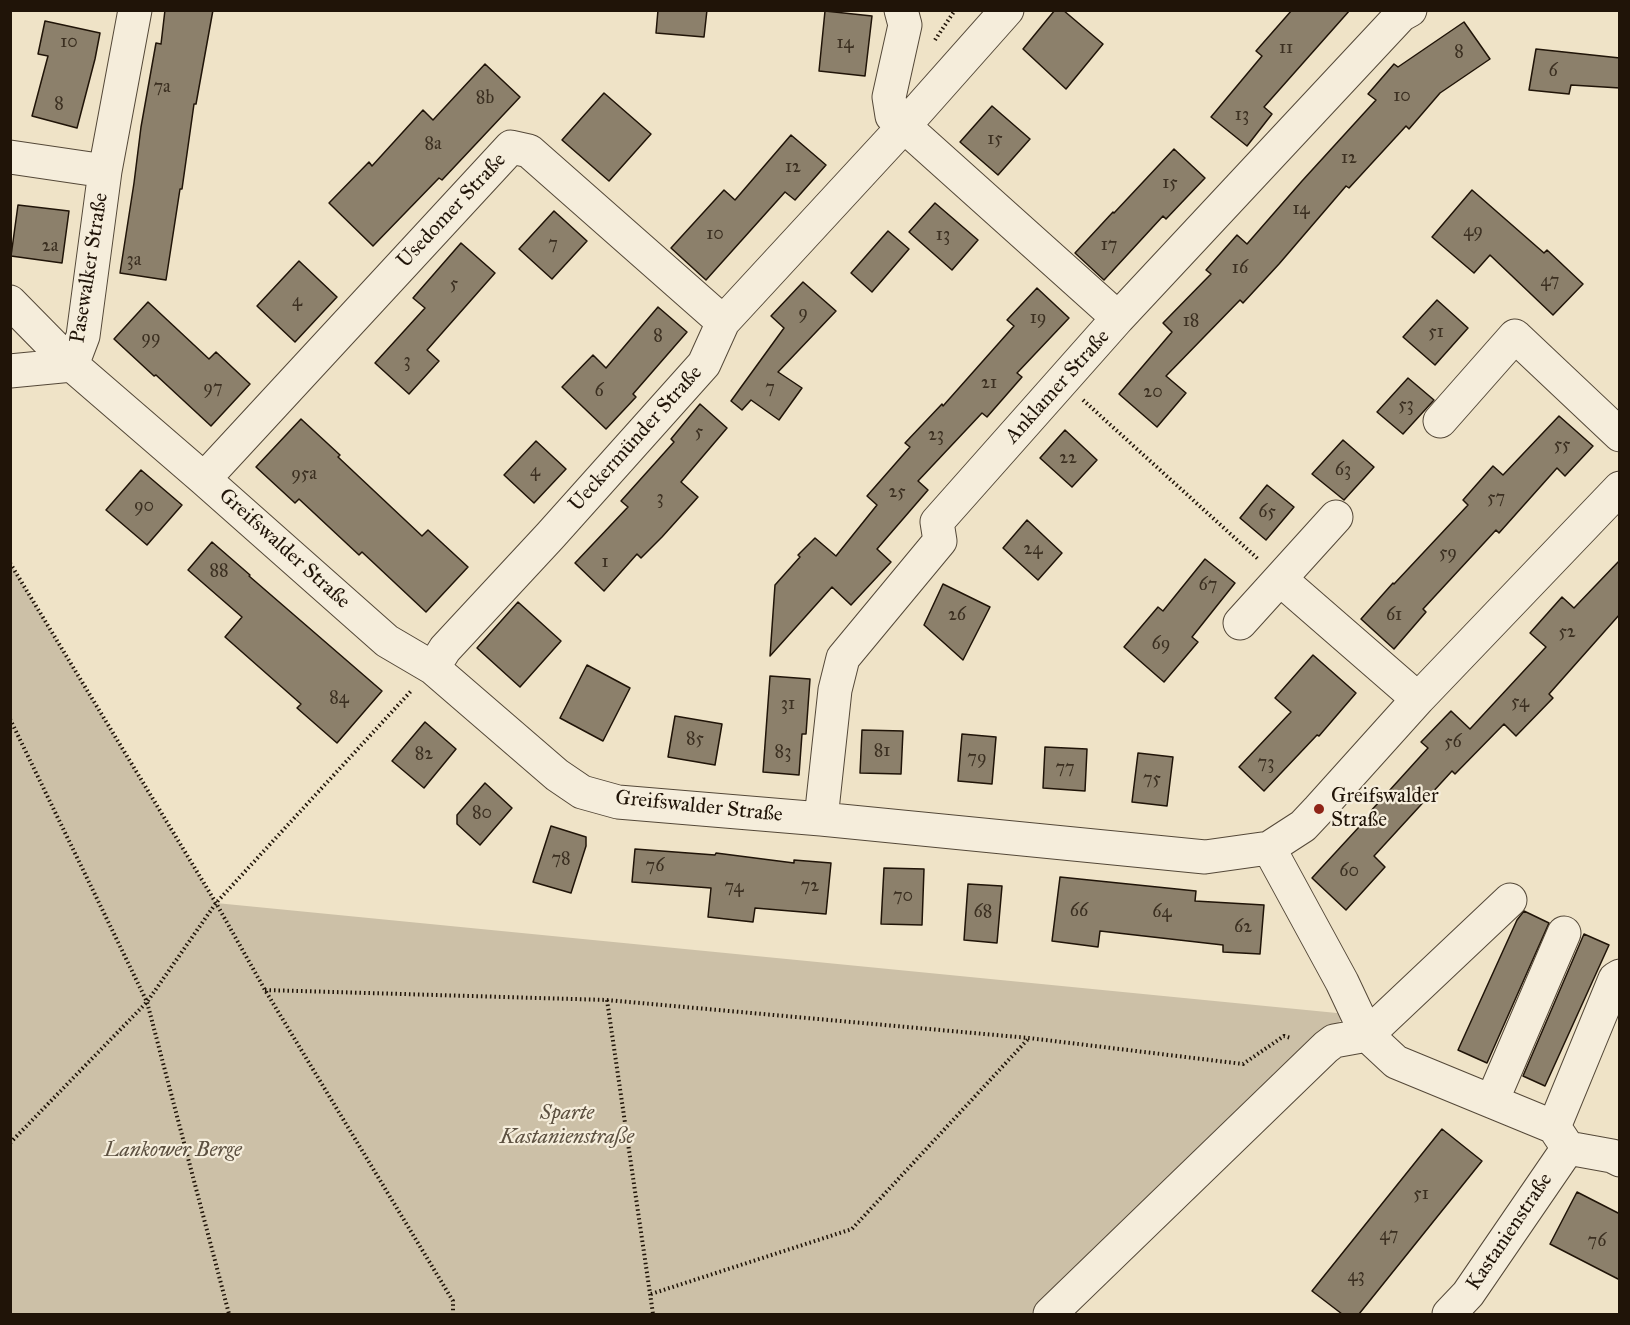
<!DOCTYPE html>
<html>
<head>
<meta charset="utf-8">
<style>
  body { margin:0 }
  #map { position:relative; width:1630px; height:1325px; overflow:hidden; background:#efe3c7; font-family:"IM FELL Great Primer",serif }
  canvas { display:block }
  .frame { position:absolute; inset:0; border:12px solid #201408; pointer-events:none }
</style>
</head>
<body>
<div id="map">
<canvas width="1630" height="1325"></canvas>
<div class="frame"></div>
</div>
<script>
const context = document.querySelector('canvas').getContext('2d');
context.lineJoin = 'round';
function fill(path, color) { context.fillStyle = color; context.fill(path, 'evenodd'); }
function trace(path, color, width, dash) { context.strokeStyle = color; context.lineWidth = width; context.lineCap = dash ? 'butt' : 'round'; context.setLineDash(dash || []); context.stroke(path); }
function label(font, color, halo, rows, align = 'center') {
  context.font = font + ' "IM FELL Great Primer",serif'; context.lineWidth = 4.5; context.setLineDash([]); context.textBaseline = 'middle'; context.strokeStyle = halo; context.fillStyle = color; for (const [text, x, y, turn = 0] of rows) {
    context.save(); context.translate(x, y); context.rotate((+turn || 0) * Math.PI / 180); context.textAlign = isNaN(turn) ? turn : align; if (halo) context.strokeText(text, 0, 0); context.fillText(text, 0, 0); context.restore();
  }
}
fill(new Path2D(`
  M 10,563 L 216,903 L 1347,1014 L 1054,1314 L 11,1314 Z`), '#ccc0a7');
const building = new Path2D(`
  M 165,10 L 213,10 L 196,104 L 194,104 L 182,189 L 180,189 L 166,280 L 120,273 L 134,183 L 141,127 L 156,43 L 161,44 Z
  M 658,10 L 707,10 L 704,37 L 656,33 Z
  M 1055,10 L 1063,10 L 1103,44 L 1066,89 L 1023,49 Z
  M 1292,10 L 1350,10 L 1264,107 L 1272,114 L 1247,146 L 1211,117 L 1262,56 L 1256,51 Z
  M 825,11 L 872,16 L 865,76 L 819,71 Z
  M 45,21 L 100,33 L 95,59 L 77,128 L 32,116 L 48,56 L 38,54 Z
  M 1464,22 L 1490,59 L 1440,93 L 1409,129 L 1406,126 L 1349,188 L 1346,186 L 1279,264 L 1243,303 L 1240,300 L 1166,376 L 1186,393 L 1157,427 L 1119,394 L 1172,332 L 1163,323 L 1211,274 L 1206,270 L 1237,235 L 1247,244 L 1302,181 L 1376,100 L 1368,94 L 1394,64 L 1398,67 Z
  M 1536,49 L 1620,58 L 1620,88 L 1571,85 L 1569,94 L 1529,90 Z
  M 485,64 L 520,97 L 442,180 L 439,178 L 373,246 L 329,203 L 369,162 L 372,166 L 423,110 L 433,120 Z
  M 604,93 L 651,134 L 609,181 L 562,140 Z
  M 992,106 L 1030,139 L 998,175 L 960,142 Z
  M 791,135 L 826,165 L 795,200 L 785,192 L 706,280 L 671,248 L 724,190 L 735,200 Z
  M 1174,149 L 1205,178 L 1166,219 L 1163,216 L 1104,280 L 1075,253 L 1113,212 L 1114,213 Z
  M 1472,190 L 1544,253 L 1547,250 L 1583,284 L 1553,315 L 1490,255 L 1474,273 L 1432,237 Z
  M 935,203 L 978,240 L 952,270 L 909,232 Z
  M 18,205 L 69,211 L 62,263 L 11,256 Z
  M 554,211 L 587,241 L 552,279 L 519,249 Z
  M 888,231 L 909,249 L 872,292 L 851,273 Z
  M 461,243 L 495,273 L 427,350 L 439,361 L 409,394 L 375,363 L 425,308 L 413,298 Z
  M 299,261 L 337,297 L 295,342 L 257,306 Z
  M 803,282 L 836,311 L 778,372 L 802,388 L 779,420 L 751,400 L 742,410 L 731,401 L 784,328 L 771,316 Z
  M 1037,288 L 1069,318 L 1017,373 L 1022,377 L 987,417 L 982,413 L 918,481 L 928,490 L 877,549 L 891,562 L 851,605 L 832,587 L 770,656 L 775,585 L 800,557 L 798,555 L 815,538 L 836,556 L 877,505 L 867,496 L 910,447 L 905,443 L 942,404 L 943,406 L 1014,326 L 1007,320 Z
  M 1437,300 L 1468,328 L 1435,365 L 1403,337 Z
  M 148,302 L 209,359 L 216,352 L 250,384 L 211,426 L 156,375 L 154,376 L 114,339 Z
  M 658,307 L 687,332 L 633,394 L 636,397 L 606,429 L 562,387 L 593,355 L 606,368 Z
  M 1408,378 L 1434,400 L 1403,434 L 1377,412 Z
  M 700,404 L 727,428 L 681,482 L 698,497 L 662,537 L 641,558 L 637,554 L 604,591 L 575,563 L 628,507 L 621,501 L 674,442 L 671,439 Z
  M 1559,416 L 1593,446 L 1565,476 L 1557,468 L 1499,533 L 1496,530 L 1423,609 L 1426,612 L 1394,649 L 1361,619 L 1393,583 L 1394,584 L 1468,505 L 1463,500 L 1493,466 L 1503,475 Z
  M 301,419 L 340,455 L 338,457 L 422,536 L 428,530 L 468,567 L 426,612 L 362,552 L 359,555 L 299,499 L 295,503 L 256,467 Z
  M 1065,430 L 1097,460 L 1072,487 L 1040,458 Z
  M 1343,440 L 1374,467 L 1344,500 L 1312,474 Z
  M 536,441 L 566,469 L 534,503 L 504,475 Z
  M 141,470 L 182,505 L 147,545 L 106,510 Z
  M 1267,485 L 1294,507 L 1266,540 L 1240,518 Z
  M 1027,520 L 1062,553 L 1038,580 L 1003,548 Z
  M 212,542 L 250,575 L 249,576 L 382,691 L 337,743 L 297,708 L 301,704 L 225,637 L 242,617 L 188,570 Z
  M 1205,559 L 1235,583 L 1192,637 L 1198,642 L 1164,682 L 1124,647 L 1158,607 L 1163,611 Z
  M 1620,560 L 1620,614 L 1549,694 L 1553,698 L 1516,736 L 1504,724 L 1455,774 L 1452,771 L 1374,856 L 1385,867 L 1346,910 L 1312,878 L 1371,814 L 1369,813 L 1428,748 L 1421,742 L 1451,711 L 1470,729 L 1546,647 L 1530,633 L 1562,597 L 1574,608 Z
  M 943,584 L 990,607 L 963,660 L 924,625 Z
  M 518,602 L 561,641 L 520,687 L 477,648 Z
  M 1313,655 L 1356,693 L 1319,736 L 1317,735 L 1264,791 L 1239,767 L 1291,712 L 1275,698 Z
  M 587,665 L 630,688 L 603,741 L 560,718 Z
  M 770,676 L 810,679 L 806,734 L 802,734 L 799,775 L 763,772 Z
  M 675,716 L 722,724 L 715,765 L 668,757 Z
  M 425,722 L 456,749 L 424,788 L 392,761 Z
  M 862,730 L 903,731 L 901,774 L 860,773 Z
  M 962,734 L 996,737 L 992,784 L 958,781 Z
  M 1045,747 L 1087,749 L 1085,791 L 1043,788 Z
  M 1138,753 L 1173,757 L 1167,806 L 1132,802 Z
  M 485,783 L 512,808 L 480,845 L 457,824 L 457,815 Z
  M 551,826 L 586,837 L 586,846 L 571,893 L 533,882 Z
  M 635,849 L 715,855 L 716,853 L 794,863 L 794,860 L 831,863 L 826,914 L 755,908 L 753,922 L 708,917 L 711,888 L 632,882 Z
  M 884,868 L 924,869 L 922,925 L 881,924 Z
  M 1060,877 L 1196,891 L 1195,901 L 1264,905 L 1260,954 L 1223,952 L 1223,945 L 1100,931 L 1098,947 L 1052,941 Z
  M 968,884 L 1002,886 L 997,943 L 964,940 Z
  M 1524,911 L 1549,923 L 1487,1063 L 1458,1050 L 1517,920 Z
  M 1584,934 L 1609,945 L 1545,1086 L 1523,1076 Z
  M 1442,1129 L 1482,1161 L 1359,1314 L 1342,1314 L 1312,1291 Z
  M 1577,1192 L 1620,1214 L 1620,1280 L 1550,1244 Z`);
fill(building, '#8c806b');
trace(building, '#201408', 1.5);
const minor = new Path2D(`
  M 1007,10 L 904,126 L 1118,318
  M 10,157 L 105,171
  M 10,302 L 72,365 L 204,479 L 387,641 L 433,668 L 557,775 L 582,792 L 618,802 L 821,819 L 1205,857 L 1269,848 L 1303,826 L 1319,809 L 1418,699 L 1620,488
  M 72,365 L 83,336 L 105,171 L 135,10
  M 10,371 L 72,365
  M 1440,421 L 1515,336 L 1620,435
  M 204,479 L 511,147 L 529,151 L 723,322
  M 1280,579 L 1418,699
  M 1240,623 L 1336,517
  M 433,668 L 445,649 L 550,536 L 704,364 L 723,322 L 904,126 L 892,116 L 889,97 L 905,25 L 901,10
  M 821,819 L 835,690 L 843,658 L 940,541 L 937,522 L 1118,318 L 1401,15 L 1410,10
  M 1269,848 L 1342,982 L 1367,1035 L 1396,1062 L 1554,1127 L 1568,1148
  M 1492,1101 L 1564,933
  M 1554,1127 L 1615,979 L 1620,976
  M 1568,1148 L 1612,1156 L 1620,1160
  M 1050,1314 L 1326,1047 L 1334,1041 L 1367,1035 L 1510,900
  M 1449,1314 L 1468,1294 L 1568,1148`);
trace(minor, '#544838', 35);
trace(new Path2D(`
  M 935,40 L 955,10
  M 1083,400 L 1258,559
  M 10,563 L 216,903 L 265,990 L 453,1301 L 453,1314
  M 10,719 L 147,1002 L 229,1314
  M 265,990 L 607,1000 L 1029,1038 L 1243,1064 L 1284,1036 L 1291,1038
  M 607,1000 L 653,1314
  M 10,1143 L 147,1002 L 216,903 L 412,690
  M 651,1294 L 852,1229 L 1029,1038`), '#201408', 4, [1.5, 3]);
trace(minor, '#f5eddb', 33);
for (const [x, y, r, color] of [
  [1319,809,6,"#8f2418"]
]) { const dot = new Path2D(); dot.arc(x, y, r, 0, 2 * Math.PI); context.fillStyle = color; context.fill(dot); trace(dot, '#f5eddb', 2); }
label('18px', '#3b2f21', null, [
  ["10",69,43],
  ["14",845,44],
  ["11",1286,49],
  ["8",1459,53],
  ["6",1553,72],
  ["7a",162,88],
  ["10",1402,97],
  ["8b",485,99],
  ["8",59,105],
  ["13",1242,116],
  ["15",995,140],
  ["8a",433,145],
  ["12",1349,159],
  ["12",793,168],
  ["15",1170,184],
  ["14",1301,210],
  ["49",1473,232],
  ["10",715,235],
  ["13",943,236],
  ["7",553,245],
  ["17",1109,246],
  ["2a",50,247],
  ["3a",134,261],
  ["16",1240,269],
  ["47",1550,282],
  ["5",454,285],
  ["4",297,302],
  ["9",803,314],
  ["19",1038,319],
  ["18",1191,322],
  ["51",1436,333],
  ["8",658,337],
  ["99",151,339],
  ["3",407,362],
  ["21",989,384],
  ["97",213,389],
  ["7",770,389],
  ["6",599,392],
  ["20",1153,393],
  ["53",1406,406],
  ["5",699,433],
  ["23",936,436],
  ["55",1562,446],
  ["22",1068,459],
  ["63",1343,471],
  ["4",535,472],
  ["95a",304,475],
  ["25",897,493],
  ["3",660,499],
  ["57",1496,499],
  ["90",144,507],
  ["65",1267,513],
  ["24",1033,550],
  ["59",1448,554],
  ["1",605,563],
  ["88",219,572],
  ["67",1208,586],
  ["26",957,616],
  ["61",1394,616],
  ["52",1567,633],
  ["69",1161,645],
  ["84",339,699],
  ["54",1520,703],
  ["31",788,705],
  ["85",695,740],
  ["56",1453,743],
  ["81",882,752],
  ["83",783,753],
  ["82",424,755],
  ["79",977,759],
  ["73",1266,764],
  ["77",1065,769],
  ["75",1152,780],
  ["80",482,814],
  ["78",561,860],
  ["76",655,867],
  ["60",1349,872],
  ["72",810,887],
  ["74",734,888],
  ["70",903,897],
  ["66",1079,912],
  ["68",983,913],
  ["64",1162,913],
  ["62",1243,928],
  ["51",1421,1195],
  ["47",1389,1236],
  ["76",1597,1242],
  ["43",1356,1277]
]);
label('21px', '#201408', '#f5eddb', [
  ["Usedomer Straße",452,211,-47],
  ["Pasewalker Straße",90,268,-81],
  ["Anklamer Straße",1058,387,-48],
  ["Ueckermünder Straße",636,439,-48],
  ["Greifswalder Straße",284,549,42],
  ["Greifswalder Straße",699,807,6],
  ["Kastanienstraße",1510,1232,-56]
]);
label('21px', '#201408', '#f5eddb', [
  ["Greifswalder",1331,797],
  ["Straße",1331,821]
], 'left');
label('italic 21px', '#5c5040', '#f5eddb', [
  ["Sparte",567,1114],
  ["Kastanienstraße",567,1138],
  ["Lankower Berge",173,1151]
]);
</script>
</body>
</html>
